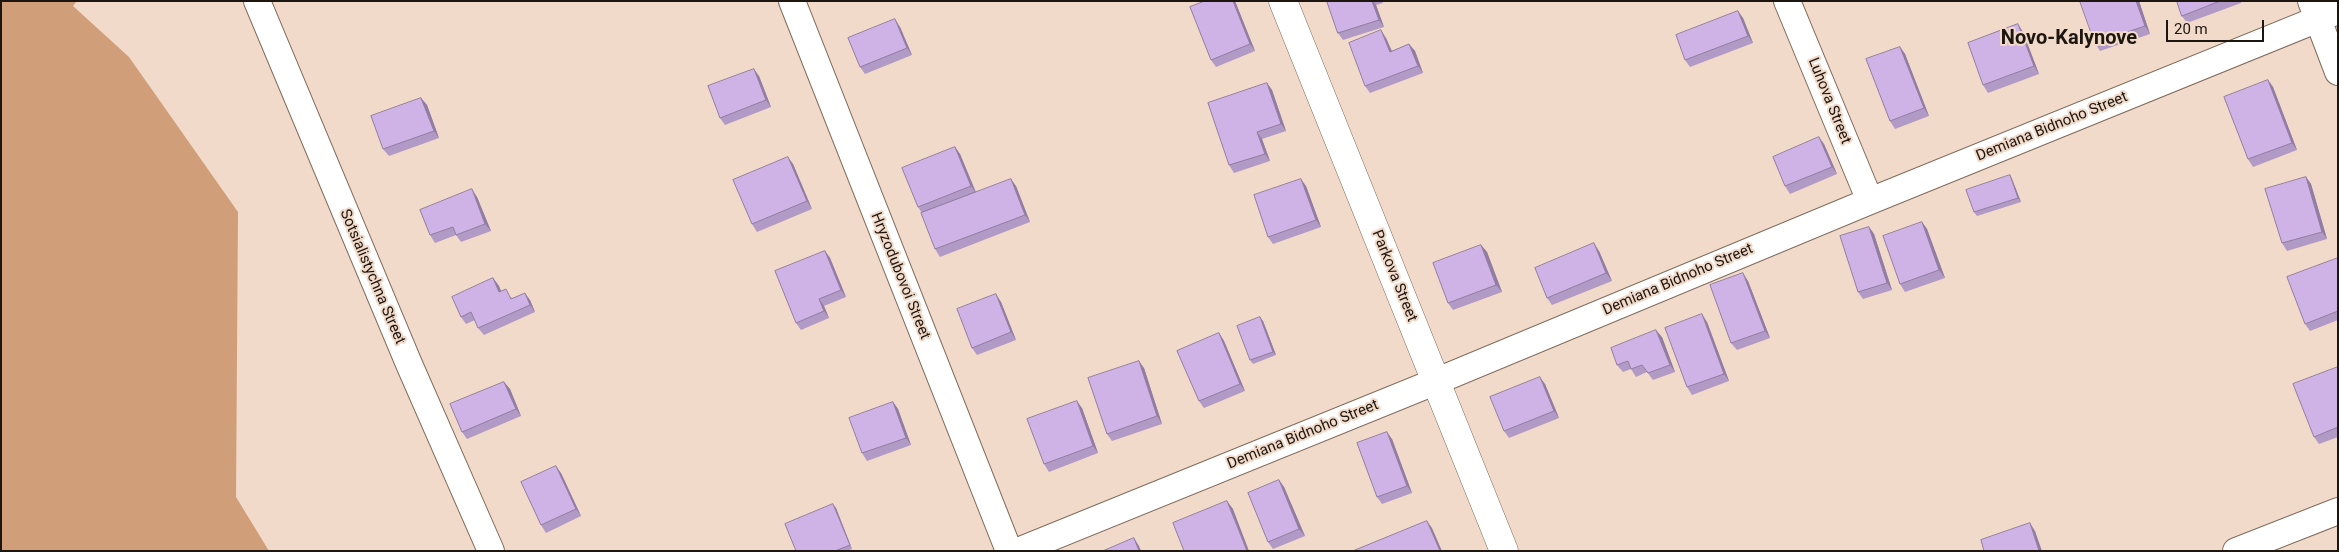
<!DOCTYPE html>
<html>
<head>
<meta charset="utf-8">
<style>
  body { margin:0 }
  #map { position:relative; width:2339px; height:552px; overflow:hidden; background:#f1dac9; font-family:Roboto,sans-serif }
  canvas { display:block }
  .frame { position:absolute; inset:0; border:2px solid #1d150f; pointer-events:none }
  .scale { position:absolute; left:2166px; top:20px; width:98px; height:22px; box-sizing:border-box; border:2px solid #1d150f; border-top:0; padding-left:6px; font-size:15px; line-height:18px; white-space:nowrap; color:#1d150f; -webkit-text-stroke:4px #f1dac9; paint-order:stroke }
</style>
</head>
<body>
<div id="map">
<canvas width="2339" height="552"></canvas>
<div class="frame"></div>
<div class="scale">20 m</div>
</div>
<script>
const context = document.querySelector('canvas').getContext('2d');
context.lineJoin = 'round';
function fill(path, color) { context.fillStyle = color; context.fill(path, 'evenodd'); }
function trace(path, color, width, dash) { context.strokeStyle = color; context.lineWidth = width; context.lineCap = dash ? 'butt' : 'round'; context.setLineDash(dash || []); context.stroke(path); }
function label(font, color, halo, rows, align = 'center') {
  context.font = font + ' Roboto,sans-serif'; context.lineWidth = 4; context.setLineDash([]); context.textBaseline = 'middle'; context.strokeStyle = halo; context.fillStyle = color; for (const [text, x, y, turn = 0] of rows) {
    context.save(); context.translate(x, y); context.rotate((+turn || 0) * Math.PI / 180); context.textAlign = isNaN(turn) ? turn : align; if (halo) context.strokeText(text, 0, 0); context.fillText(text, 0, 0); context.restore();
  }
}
fill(new Path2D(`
  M 1,1 L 77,1 L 73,6 L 129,57 L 238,212 L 236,497 L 269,551 L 1,551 Z`), '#d09f7a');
const minor = new Path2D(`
  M 257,1 L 409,364 L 491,551
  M 792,1 L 1009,551
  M 1787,1 L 1870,201
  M 2311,1 L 2338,72
  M 1018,551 L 1437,381 L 1870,201 L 2338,11
  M 2236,551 L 2338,511`);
const tertiary = new Path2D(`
  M 1283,1 L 1504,551`);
trace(minor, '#806c5d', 28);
trace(tertiary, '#806c5d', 29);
trace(minor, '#fff', 26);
trace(tertiary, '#fff', 28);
fill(new Path2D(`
  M 1205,1 L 1235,1 L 1255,51 L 1216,67 L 1211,60 Z
  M 1327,1 L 1382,1 L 1383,3 L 1376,5 L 1384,27 L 1343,40 L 1338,33 Z
  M 2139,1 L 2150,34 L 2100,51 L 2095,43 Z
  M 2177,1 L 2241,1 L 2241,3 L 2187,23 L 2182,16 Z
  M 1738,11 L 1743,18 L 1753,43 L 1690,67 L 1685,60 Z
  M 900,27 L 912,55 L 865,74 L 860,67 Z
  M 2023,32 L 2039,74 L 1988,93 L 1983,85 Z
  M 1386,38 L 1392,51 L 1409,44 L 1415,51 L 1423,73 L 1370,93 L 1365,86 Z
  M 1900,47 L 1905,54 L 1929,116 L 1895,129 L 1890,121 Z
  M 759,76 L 771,107 L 725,125 L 720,118 Z
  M 2268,80 L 2273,87 L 2297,150 L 2253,167 L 2248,159 Z
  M 1267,83 L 1272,90 L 1286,131 L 1262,139 L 1270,161 L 1234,173 L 1229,165 Z
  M 421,98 L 427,105 L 439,138 L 389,156 L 383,149 Z
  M 1824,144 L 1837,174 L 1790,194 L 1785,186 Z
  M 955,147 L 960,154 L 976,192 L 1016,186 L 1030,222 L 940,257 L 935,249 L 922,213 L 918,207 Z
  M 793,164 L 812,209 L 757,232 L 752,224 Z
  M 2010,175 L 2012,179 L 2021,202 L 1977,216 L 1974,212 Z
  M 2306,177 L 2311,184 L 2327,239 L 2287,251 L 2282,243 Z
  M 1306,186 L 1321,227 L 1273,244 L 1268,237 Z
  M 477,197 L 491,231 L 461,242 L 456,235 L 435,243 L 430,235 Z
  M 1922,222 L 1927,229 L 1945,278 L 1905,292 L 1900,284 Z
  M 1869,227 L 1874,234 L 1892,290 L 1863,299 L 1858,292 Z
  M 1481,245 L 1487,252 L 1502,292 L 1453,310 L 1448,303 Z
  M 825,251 L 830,258 L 846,297 L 824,306 L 829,318 L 801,330 L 796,323 Z
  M 1599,251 L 1612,281 L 1552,305 L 1547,298 Z
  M 2338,258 L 2338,320 L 2310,331 L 2305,324 Z
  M 493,278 L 499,286 L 501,291 L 512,298 L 530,300 L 535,312 L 484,335 L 478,328 L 475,320 L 466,324 L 461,317 Z
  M 1748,281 L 1770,338 L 1737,350 L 1731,343 Z
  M 1001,302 L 1016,340 L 977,355 L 972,348 Z
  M 1263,321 L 1276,355 L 1253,364 L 1250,360 Z
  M 1707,322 L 1729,381 L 1692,395 L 1687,387 Z
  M 1219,333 L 1224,341 L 1245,391 L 1204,408 L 1199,401 Z
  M 1662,337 L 1675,372 L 1653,380 L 1647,372 L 1636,377 L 1631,369 L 1623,372 L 1617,365 Z
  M 2338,367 L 2338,437 L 2319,444 L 2314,437 Z
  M 1144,368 L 1162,424 L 1112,441 L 1107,434 Z
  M 504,382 L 510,389 L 521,416 L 467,439 L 462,432 Z
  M 1545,384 L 1559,418 L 1509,438 L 1504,431 Z
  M 893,402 L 898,409 L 911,445 L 867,461 L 862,453 Z
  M 1082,408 L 1098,453 L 1049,472 L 1044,464 Z
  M 1392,439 L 1412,493 L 1382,504 L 1377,497 Z
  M 561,473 L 581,516 L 546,533 L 541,525 Z
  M 1279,480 L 1284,487 L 1305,536 L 1273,549 L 1268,542 Z
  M 836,508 L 852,549 L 847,551 L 796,551 Z`), '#b29ac6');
fill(new Path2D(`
  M 1233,1 L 1235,1 L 1255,51 L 1250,44 Z
  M 1372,1 L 1373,1 L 1376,5 L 1384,27 L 1379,20 Z
  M 2136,1 L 2139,1 L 2150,34 L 2145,26 Z
  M 1738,11 L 1743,18 L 1753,43 L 1748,36 Z
  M 895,19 L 900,27 L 912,55 L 907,48 Z
  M 2018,24 L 2023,32 L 2039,74 L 2034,66 Z
  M 1381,30 L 1386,38 L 1395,59 L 1390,52 Z
  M 1409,44 L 1415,51 L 1423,73 L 1418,66 Z
  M 1900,47 L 1905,54 L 1929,116 L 1924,108 Z
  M 754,69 L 759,76 L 771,107 L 766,100 Z
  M 2268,80 L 2273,87 L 2297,150 L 2292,143 Z
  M 1267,83 L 1272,90 L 1286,131 L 1281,124 Z
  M 421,98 L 427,105 L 439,138 L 434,131 Z
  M 1257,132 L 1262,139 L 1270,161 L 1265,154 Z
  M 1819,137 L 1824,144 L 1837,174 L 1832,167 Z
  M 955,147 L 960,154 L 976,193 L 971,186 Z
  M 788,157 L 793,164 L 812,209 L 807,201 Z
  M 2010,175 L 2012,179 L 2021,202 L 2018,198 Z
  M 2306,177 L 2311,184 L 2327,239 L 2322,232 Z
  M 1011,179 L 1016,186 L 1030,222 L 1025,215 Z
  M 1301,179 L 1306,186 L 1321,227 L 1316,220 Z
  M 472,189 L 477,197 L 491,231 L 485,224 Z
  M 1922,222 L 1927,229 L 1945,278 L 1939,270 Z
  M 1869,227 L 1874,234 L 1892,290 L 1887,283 Z
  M 1594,243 L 1599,251 L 1612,281 L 1606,273 Z
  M 1481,245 L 1487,252 L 1502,292 L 1496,285 Z
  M 825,251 L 830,258 L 846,297 L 841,290 Z
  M 1743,273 L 1748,281 L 1770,338 L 1765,331 Z
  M 493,278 L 499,286 L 504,299 L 499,292 Z
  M 525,293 L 530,300 L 535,312 L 530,305 Z
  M 996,294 L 1001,302 L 1016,340 L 1011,332 Z
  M 819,299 L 824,306 L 829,318 L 824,311 Z
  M 1702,314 L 1707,322 L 1729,381 L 1724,374 Z
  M 1260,317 L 1263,321 L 1276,355 L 1273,352 Z
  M 1656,330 L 1662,337 L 1675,372 L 1670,365 Z
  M 1219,333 L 1224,341 L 1245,391 L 1240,384 Z
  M 1139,361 L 1144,368 L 1162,424 L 1157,416 Z
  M 1540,377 L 1545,384 L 1559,418 L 1554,411 Z
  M 504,382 L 510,389 L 521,416 L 516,409 Z
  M 1077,401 L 1082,408 L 1098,453 L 1093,446 Z
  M 893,402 L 898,409 L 911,445 L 906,438 Z
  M 1387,432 L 1392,439 L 1412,493 L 1407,486 Z
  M 556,466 L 561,473 L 581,516 L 576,509 Z
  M 1279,480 L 1284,487 L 1305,536 L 1299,529 Z
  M 1227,501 L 1233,509 L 1249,551 L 1247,551 Z
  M 833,504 L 836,508 L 852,549 L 850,545 Z
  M 1427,521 L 1432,528 L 1442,551 L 1440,551 Z
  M 2030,523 L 2035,531 L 2042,551 L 2039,551 Z
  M 1134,538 L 1139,546 L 1141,551 L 1139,551 Z`), '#917da1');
const building = new Path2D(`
  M 1205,1 L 1233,1 L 1250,44 L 1211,60 L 1190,7 Z
  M 1327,1 L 1372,1 L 1379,20 L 1338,33 Z
  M 2080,1 L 2136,1 L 2145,26 L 2095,43 Z
  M 2177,1 L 2220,1 L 2182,16 Z
  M 1738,11 L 1748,36 L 1685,60 L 1676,35 Z
  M 895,19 L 907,48 L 860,67 L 848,38 Z
  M 2018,24 L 2034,66 L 1983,85 L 1968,43 Z
  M 1381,30 L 1390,52 L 1409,44 L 1418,66 L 1365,86 L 1349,43 Z
  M 1900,47 L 1924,108 L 1890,121 L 1866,59 Z
  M 754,69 L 766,100 L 720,118 L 708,86 Z
  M 2268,80 L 2292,143 L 2248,159 L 2224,97 Z
  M 1267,83 L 1281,124 L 1257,132 L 1265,154 L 1229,165 L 1208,103 Z
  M 421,98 L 434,131 L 383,149 L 371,116 Z
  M 1819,137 L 1832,167 L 1785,186 L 1773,157 Z
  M 955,147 L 971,186 L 918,207 L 902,168 Z
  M 788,157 L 807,201 L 752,224 L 733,180 Z
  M 2010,175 L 2018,198 L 1974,212 L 1966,190 Z
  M 2306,177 L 2322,232 L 2282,243 L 2265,189 Z
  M 1011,179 L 1025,215 L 935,249 L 921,213 Z
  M 1301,179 L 1316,220 L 1268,237 L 1254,195 Z
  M 472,189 L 485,224 L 456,235 L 453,227 L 430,235 L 420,210 Z
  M 1922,222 L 1939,270 L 1900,284 L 1883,236 Z
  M 1869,227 L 1887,283 L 1858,292 L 1840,236 Z
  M 1594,243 L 1606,273 L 1547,298 L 1535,268 Z
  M 1481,245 L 1496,285 L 1448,303 L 1433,263 Z
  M 825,251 L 841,290 L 819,299 L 824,311 L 796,323 L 775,271 Z
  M 2338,258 L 2338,311 L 2305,324 L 2287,277 Z
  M 1743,273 L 1765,331 L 1731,343 L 1710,285 Z
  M 493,278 L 499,292 L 506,289 L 511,299 L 525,293 L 530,305 L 478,328 L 471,312 L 461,317 L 452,297 Z
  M 996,294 L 1011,332 L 972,348 L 957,309 Z
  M 1702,314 L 1724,374 L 1687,387 L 1665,328 Z
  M 1260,317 L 1273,352 L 1250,360 L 1237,326 Z
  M 1656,330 L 1670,365 L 1648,373 L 1642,365 L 1631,369 L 1628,361 L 1617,365 L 1611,348 Z
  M 1219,333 L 1240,384 L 1199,401 L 1177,351 Z
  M 1139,361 L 1157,416 L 1107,434 L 1088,378 Z
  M 2338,367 L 2338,427 L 2314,437 L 2293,384 Z
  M 1540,377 L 1554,411 L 1504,431 L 1490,397 Z
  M 504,382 L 516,409 L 462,432 L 450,404 Z
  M 1077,401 L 1093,446 L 1044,464 L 1027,419 Z
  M 893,402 L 906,438 L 862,453 L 849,418 Z
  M 1387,432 L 1407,486 L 1377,497 L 1357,443 Z
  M 556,466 L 576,509 L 541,525 L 521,482 Z
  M 1279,480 L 1299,529 L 1268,542 L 1248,493 Z
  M 1227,501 L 1247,551 L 1184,551 L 1173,523 Z
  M 833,504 L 850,545 L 835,551 L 796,551 L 785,524 Z
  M 1427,521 L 1440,551 L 1353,551 Z
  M 2030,523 L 2039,551 L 1984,551 L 1981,540 Z
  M 1134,538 L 1139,551 L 1103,551 Z`);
fill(building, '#cfb3e6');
trace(building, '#917da1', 1);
label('15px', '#1d150f', '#f1dac9', [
  ["Luhova Street",1829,101,68],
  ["Demiana Bidnoho Street",2052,127,-22],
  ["Hryzodubovoi Street",900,276,68],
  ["Parkova Street",1394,276,68],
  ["Sotsialistychna Street",372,277,67],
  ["Demiana Bidnoho Street",1678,280,-23],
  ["Demiana Bidnoho Street",1303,435,-22]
]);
label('bold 20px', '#1d150f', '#f1dac9', [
  ["Novo-Kalynove",2069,39]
]);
</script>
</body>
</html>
